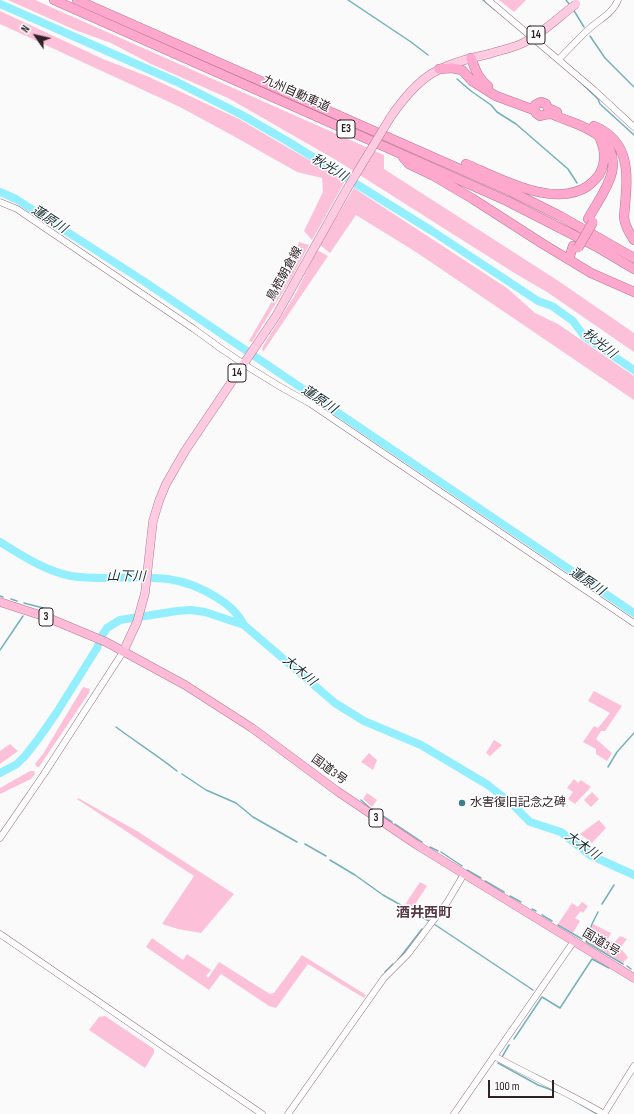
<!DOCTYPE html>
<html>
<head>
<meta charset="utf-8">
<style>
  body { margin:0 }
  #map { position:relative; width:634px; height:1114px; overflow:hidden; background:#fafafa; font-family:"Sofia Sans Condensed",sans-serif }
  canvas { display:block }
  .north { position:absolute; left:16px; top:16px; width:40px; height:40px; -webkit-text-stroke:3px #fff; paint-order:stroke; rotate:304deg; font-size:11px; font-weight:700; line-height:16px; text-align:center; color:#2f2126 }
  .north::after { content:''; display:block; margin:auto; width:14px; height:18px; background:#2f2126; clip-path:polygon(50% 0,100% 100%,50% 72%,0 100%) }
  .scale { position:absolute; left:488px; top:1080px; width:66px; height:18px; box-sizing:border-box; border:2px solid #2f2126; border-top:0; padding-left:5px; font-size:12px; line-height:14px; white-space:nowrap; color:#2f2126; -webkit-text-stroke:3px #fff; paint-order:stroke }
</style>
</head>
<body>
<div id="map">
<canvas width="634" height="1114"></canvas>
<div class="north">N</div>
<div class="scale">100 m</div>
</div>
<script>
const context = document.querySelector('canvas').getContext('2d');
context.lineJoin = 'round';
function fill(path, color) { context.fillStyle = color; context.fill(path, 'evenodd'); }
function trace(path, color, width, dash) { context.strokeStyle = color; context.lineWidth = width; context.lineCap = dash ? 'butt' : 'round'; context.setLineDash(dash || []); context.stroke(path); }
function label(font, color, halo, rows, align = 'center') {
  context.font = font + ' "Sofia Sans Condensed","Noto Sans JP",sans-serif'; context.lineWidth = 3; context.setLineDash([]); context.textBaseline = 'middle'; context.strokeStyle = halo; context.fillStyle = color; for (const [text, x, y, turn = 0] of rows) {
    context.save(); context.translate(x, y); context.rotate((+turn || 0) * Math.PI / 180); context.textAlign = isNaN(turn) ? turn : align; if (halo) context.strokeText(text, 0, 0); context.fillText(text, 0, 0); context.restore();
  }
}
fill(new Path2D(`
  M 8,0 L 35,0 L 384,155 L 384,169 L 557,280 L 634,333 L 634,352 L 547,292 L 516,274 L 336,160 L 228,98 L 151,64 L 111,43 L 75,30 Z
  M 499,0 L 526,0 L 514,12 Z
  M 0,11 L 103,59 L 149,77 L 239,119 L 345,181 L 312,240 L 304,231 L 323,192 L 322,178 L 297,172 L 237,138 L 180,107 L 0,24 Z
  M 354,188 L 507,288 L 535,313 L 558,324 L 634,376 L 634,400 L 416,252 L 356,215 L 330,253 L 320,245 Z
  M 299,242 L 309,245 L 291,279 L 252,342 L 249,341 L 286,277 Z
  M 317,250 L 328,256 L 263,352 L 262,348 L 296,293 Z
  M 83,687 L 90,689 L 89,693 L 39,767 L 37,767 L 35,764 L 43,754 Z
  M 594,691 L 622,706 L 605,731 L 601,731 L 596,739 L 612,753 L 607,761 L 596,754 L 596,749 L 583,742 L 594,726 L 598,728 L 610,713 L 588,701 Z
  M 494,740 L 502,745 L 490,756 L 486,753 Z
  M 10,744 L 18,751 L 0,764 L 0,751 Z
  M 369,753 L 377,760 L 373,770 L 361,762 Z
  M 30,771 L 34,771 L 35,774 L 31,779 L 0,794 L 0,788 Z
  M 574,779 L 578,783 L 581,780 L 591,787 L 575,804 L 568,799 L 573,792 L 567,788 Z
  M 592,792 L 599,799 L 591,807 L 584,800 Z
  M 367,793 L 377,800 L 372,807 L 363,799 Z
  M 78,798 L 137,831 L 234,894 L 201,933 L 178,929 L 162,924 L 194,876 L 77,799 Z
  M 599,820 L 606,828 L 592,843 L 580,834 Z
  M 420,882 L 427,886 L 412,909 L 404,906 Z
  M 582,902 L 588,906 L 583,913 L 581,911 L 575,918 L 580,921 L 573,933 L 558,924 L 572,903 L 578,907 Z
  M 593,924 L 611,933 L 608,939 L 614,943 L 620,936 L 627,939 L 620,948 L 628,957 L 623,963 L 587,942 Z
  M 152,938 L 183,960 L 187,954 L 211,970 L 206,976 L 208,978 L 219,962 L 270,994 L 274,993 L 302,955 L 366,995 L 364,998 L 308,964 L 276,1008 L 269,1006 L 221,974 L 209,990 L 146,947 Z
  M 105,1016 L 154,1049 L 154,1053 L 145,1068 L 89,1030 L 99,1017 Z`), '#fcc1d9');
trace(new Path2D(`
  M 348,0 L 411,42 L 428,55
  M 483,0 L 495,10
  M 566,0 L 570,5
  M 573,9 L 584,27
  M 590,36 L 605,58 L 634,87
  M 575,77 L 598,99 L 600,104 L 634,135
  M 457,79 L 471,91 L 491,105 L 497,112 L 516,124 L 568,169 L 577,183
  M 0,596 L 3,597
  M 11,599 L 17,601
  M 24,603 L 47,609
  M 0,650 L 23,616
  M 116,727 C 136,742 157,755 177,771
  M 608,767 L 617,752 L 634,733
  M 182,774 L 206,790 L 236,803 L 253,817 L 297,842
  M 361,800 L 370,808
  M 375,811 L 392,822
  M 395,824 L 422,842
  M 305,844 L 326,856
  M 430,847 L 438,851
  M 441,852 L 462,866
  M 330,860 L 355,875 L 383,895 L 429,921
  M 467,870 L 481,878
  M 485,881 L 504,892
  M 510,896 L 521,902
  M 602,904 L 614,885
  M 532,909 L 536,911
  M 598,912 L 592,924 L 586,942 L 623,964
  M 542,915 L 552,921
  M 434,924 L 533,990
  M 558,925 L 582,939
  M 398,960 L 422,929
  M 627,966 L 631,969
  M 385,972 L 393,964
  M 514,1039 L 542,997 L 560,1008 L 592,959 L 609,968
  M 502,1057 L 509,1045
  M 498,1063 L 538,1085 L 557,1092
  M 575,1101 L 597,1114`), '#75b0bd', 1.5);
trace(new Path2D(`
  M 0,4 L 177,82 L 242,115 L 287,141 L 432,231 L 538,301 L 552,306 L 573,321 L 584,336 L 634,370
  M 0,192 L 16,199 L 142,280 L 634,613
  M 0,542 C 23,556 45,571 71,576 C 83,578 96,578 108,578 C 150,577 179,574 216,597 C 228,604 238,613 244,625
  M 0,773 L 17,764 L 25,756 L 39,738 L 57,712 L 97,648 L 101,637 L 107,628 L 120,620 L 177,611 L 191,610 L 205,612 L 244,625 L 335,703 L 364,721 L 421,745 L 488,785 L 513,805 L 530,822 L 561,832 L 590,855 L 634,875`), '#93eefe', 8);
const tertiary = new Path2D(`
  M 488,0 L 594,90 L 634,127
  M 559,59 C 569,49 579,38 590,28 C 600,19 613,13 618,0
  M 0,202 L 17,209 L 194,329 C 231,357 270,382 311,404 L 634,623
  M 0,838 L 44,774 L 123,652
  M 0,934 L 262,1114
  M 494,1056 C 531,1076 568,1093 604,1114 L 634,1066
  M 288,1114 L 384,978 L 408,954 L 448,901 L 464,874
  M 454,1114 L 574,941`);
const primary = new Path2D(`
  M 390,118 C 420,74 438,65 489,54
  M 123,652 L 137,622 L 145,593 L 153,521 L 159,501 L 166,484 L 185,451 L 276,316 L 347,189`);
const trunk = new Path2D(`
  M 0,602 L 46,617 L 106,642 L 185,685 L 252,728 L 337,791 L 417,845 L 634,978`);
const motorway = new Path2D(`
  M 54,0 L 507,201 L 597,247 L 634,269
  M 77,0 L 512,192 L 560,216 L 634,258
  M 471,58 C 475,68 478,79 488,86
  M 439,69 L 452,68 L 462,70 L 472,81 L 496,96 L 534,110 L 536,113 L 540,116 C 544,115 547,114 551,114 C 557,116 563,119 569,121 C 592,129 618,142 612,172 C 608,189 596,204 588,219
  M 534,110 L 535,105 L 541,102 L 546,104 L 548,108 L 557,112
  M 594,126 C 634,143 627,180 624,217 C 625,226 629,233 634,240
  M 403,157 L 409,164 L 434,176 L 473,199 L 543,244 L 591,273 L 634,292
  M 466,164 C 499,178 554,209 588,186 C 592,183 596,179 599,175 C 607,161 605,148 598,134
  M 569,259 L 573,246`);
trace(tertiary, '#92707e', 7);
trace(primary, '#b67993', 9);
trace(trunk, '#b67993', 9);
trace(motorway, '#b67993', 10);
trace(tertiary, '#fff', 6);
trace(primary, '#fecbe1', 8);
trace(trunk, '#febad7', 8);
trace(motorway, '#fea8cd', 9);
const primaryBridge = new Path2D(`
  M 489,54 C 501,50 514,48 525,42 C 544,32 560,16 576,4
  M 347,189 L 390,118`);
const motorwayBridge = new Path2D(`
  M 578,248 L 593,222`);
trace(primaryBridge, '#b67993', 9, []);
trace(motorwayBridge, '#b67993', 10, []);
trace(primaryBridge, '#fecbe1', 8);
trace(motorwayBridge, '#fea8cd', 9);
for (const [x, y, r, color] of [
  [462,803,4,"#3b818c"]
]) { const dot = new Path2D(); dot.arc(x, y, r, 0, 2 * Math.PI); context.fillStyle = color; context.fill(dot); trace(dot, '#fff', 1.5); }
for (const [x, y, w] of [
  [536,35,18],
  [346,129,18],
  [237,373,18],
  [46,617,14],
  [376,818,14]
]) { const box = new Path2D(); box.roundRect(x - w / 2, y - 9, w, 18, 3); context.fillStyle = '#fff'; context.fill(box); trace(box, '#2f2126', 1); }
label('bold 11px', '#2f2126', null, [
  ["14",536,35],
  ["E3",346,129],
  ["14",237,373],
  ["3",46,617],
  ["3",376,818]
]);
label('12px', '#2f2126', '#fff', [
  ["九州自動車道",296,94,24],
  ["鳥栖朝倉線",285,274,-61],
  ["国道3号",329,770,36],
  ["国道3号",601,943,31]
]);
label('12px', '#2f2126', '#fff', [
  ["水害復旧記念之碑",470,803]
], 'left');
label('italic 13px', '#182d31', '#fff', [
  ["秋光川",329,168,31],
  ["蓮原川",49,220,33],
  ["秋光川",599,344,38],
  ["蓮原川",319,400,34],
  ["山下川",126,577,1],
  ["蓮原川",587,582,34],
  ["大木川",299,671,40],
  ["大木川",582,846,35]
]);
label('bold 14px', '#573945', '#fff', [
  ["酒井西町",424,913]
]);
</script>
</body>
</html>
